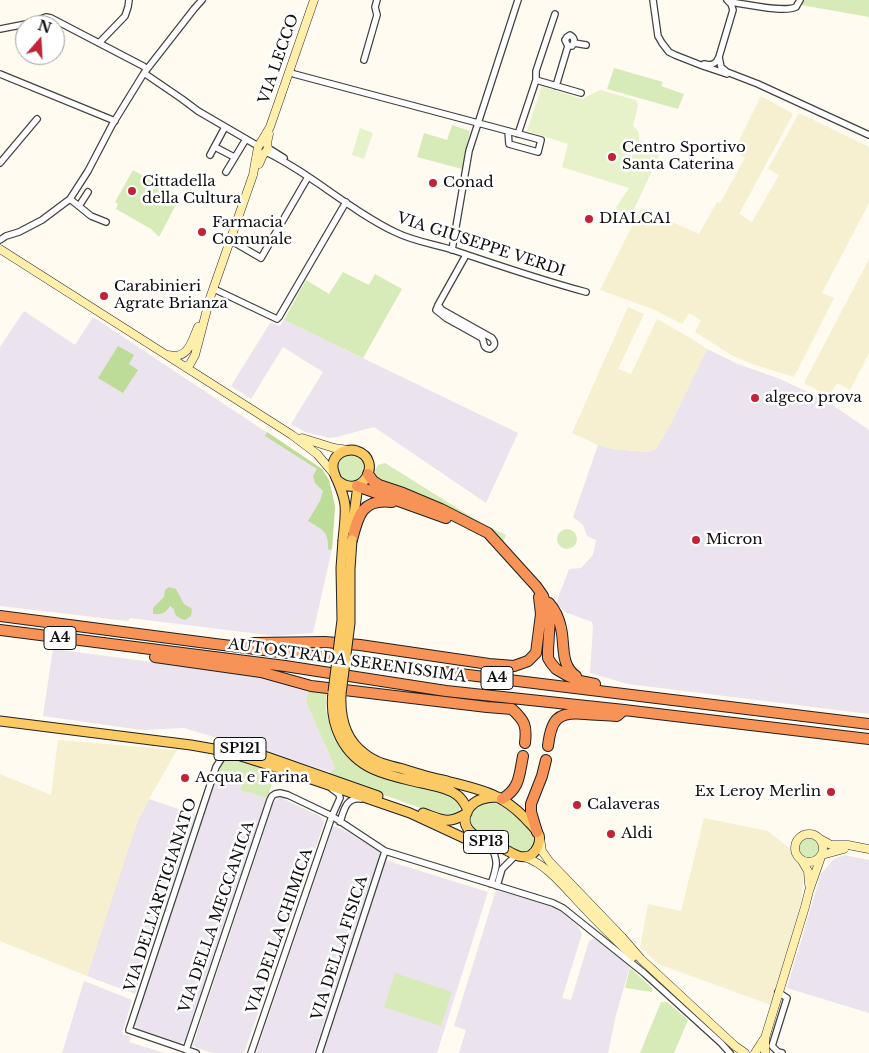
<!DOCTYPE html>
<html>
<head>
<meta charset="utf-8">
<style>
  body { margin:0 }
  #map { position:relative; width:869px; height:1053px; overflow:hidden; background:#fffbf0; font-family:"Libre Baskerville",serif }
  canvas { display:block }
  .north { position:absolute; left:15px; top:15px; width:50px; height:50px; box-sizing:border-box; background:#fff; border:1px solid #9f9f9f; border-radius:50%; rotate:19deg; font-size:14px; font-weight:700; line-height:20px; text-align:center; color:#0f0f0f }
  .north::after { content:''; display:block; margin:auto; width:18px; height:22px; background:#c32337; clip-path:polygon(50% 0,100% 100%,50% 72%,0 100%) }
</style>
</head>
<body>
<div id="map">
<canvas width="869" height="1053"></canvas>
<div class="north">N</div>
</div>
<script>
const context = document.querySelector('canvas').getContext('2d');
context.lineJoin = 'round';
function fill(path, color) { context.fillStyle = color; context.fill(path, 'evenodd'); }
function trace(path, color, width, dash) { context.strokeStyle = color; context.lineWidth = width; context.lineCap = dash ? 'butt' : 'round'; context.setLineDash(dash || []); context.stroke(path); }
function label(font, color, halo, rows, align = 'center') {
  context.font = font + ' "Libre Baskerville",serif'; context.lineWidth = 5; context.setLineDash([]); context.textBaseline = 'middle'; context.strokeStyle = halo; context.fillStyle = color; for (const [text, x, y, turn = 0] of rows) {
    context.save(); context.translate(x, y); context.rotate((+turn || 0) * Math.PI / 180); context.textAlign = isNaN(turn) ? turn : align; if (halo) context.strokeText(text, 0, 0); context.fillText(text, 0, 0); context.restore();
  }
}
fill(new Path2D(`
  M 24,311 L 75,345 L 93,317 L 322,469 L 329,480 L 335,506 L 332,549 L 313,633 L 275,636 L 130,618 L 128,621 L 0,606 L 0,347 Z
  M 284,320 L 518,433 L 486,503 L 374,427 L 337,437 L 330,438 L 305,432 L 291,424 L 323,372 L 283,347 L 251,399 L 231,386 L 270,323 L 280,326 Z
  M 707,349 L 738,364 L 780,379 L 825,400 L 869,430 L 869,714 L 628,684 L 590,673 L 593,627 L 592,622 L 565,612 L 556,603 L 569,569 L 581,568 L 593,555 L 596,540 L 587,536 L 583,525 L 573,517 L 598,445 L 613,449 L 647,452 L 656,449 L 671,423 Z
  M 53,649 L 258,676 L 308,692 L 306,702 L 335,768 L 331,772 L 184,728 L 142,730 L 43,716 Z
  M 219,771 L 244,780 L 241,790 L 267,798 L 185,1041 L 180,1043 L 137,1028 L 134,1025 Z
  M 278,798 L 282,798 L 321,817 L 324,823 L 244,1053 L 213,1053 L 197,1048 L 193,1045 L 273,803 Z
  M 149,799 L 196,815 L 135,994 L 87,976 L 119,875 L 138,820 Z
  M 333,826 L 344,830 L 379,851 L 380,855 L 314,1053 L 256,1053 Z
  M 844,855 L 869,860 L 869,1013 L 787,988 L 821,874 L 833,860 Z
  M 385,860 L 488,892 L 437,1053 L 322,1053 Z
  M 496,890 L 557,908 L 578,926 L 582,934 L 562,998 L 571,1000 L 589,941 L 596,938 L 630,966 L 616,1015 L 608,1053 L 459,1053 L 466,1030 L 454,1026 Z
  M 84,981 L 132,1000 L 122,1034 L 131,1037 L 129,1042 L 165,1053 L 62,1053 Z`), '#ebe3ed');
fill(new Path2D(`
  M 761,96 L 793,114 L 739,214 L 752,222 L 779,175 L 768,169 L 799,113 L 869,147 L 869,203 L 822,293 L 834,298 L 794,377 L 752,364 L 733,356 L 695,332 L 701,320 L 689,313 L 682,324 L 655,310 L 600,290 L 641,208 L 699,234 L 717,202 L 720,203 L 745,158 L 734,151 Z
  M 869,259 L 869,353 L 850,390 L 837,383 L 829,396 L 804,383 Z
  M 628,307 L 644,314 L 618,369 L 631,374 L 657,319 L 692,339 L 707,349 L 671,423 L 656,449 L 647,452 L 613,449 L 598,445 L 572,433 Z
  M 58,740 L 177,750 L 149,799 L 138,820 L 87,976 L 0,941 L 0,774 L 51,795 Z
  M 704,818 L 768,831 L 789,848 L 793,858 L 802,868 L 804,875 L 800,907 L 771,1005 L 658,964 L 646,952 L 640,948 L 648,904 L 681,911 Z`), '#f6efd0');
fill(new Path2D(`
  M 803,0 L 869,0 L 869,17 L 801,5 Z
  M 614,68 L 663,82 L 661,86 L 684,94 L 678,109 L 607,89 Z
  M 452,125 L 470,131 L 462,169 L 417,157 L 424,133 L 447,140 Z
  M 133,170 L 180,197 L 159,237 L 151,229 L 116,209 L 118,204 L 115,202 Z
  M 343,272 L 369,285 L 375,274 L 402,289 L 363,358 L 284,320 L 306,280 L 329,294 Z
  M 352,454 C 374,460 363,489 346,481 C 343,479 341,478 339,476 C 337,473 337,472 337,469 C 337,459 343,455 352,454 Z
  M 385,463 L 481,523 L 506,535 L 503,542 L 493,532 L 446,506 L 418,494 L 381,482 L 376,478 L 375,470 L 378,465 Z
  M557 539a10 10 0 1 1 20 0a10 10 0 1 1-20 0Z
  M 308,692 L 326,692 L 326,711 L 331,730 L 339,746 L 351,759 L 364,770 L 378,776 L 452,796 L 457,799 L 460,804 L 459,812 L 452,816 L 437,814 L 329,775 L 330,772 L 331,772 L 335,768 L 306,702 Z
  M 230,757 L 275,771 L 276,774 L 267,798 L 240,790 L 244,780 L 219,771 L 223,759 Z
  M 486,801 C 491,801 497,800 501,803 C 511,809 543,834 534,846 C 532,849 528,852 524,852 C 517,852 504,842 496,839 C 490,836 483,835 478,832 C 470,828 466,816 473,809 C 476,805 482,803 486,801 Z
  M799 848a10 10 0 1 1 20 0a10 10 0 1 1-20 0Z
  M 630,968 L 652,988 L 652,992 L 625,988 Z
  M 395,973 L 452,992 L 441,1026 L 384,1007 Z
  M 661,1002 L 667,1002 L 688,1020 L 674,1053 L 640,1053 Z`), '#d7ebb9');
fill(new Path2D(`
  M 118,346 L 134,355 L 129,364 L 138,370 L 123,393 L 98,378 Z
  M 267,432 L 322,469 L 329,480 L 335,506 L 332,549 L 328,550 C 329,530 322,530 308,521 L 320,501 L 323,491 L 315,483 L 313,476 L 317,469 L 265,436 Z
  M 169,587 L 176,589 L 184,604 L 192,609 L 191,616 L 185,620 C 178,618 175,616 174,609 L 170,606 C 164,614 164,614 153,614 L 153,608 L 164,597 L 165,590 Z`), '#bcdc98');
fill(new Path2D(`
  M 542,86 L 582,99 L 600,90 L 636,100 L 638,106 L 633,126 C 638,130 640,133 639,140 L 663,147 L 630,218 L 615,209 L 629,188 L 562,167 L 568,144 L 527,131 Z
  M 360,128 L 373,133 L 364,159 L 352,155 Z`), '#e7f2cb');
const street = new Path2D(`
  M 653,0 L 658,36 L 662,43 L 669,52 L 675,55 L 703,66 L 727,74
  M 730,2 C 746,4 784,13 796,7 L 800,0
  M 0,29 L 31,23 L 46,17 L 51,18 L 143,66 L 147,69
  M 99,43 L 125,16 L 128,7 L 129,0
  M 574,43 L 586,45
  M 719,57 L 721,67 L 727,72 L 758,84 L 869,135
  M 364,60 L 377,15 L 375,7 L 377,0
  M 704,64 C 712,66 716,64 719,57 L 733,10 L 731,4 L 727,0
  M 289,72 L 294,74 L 508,131 L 541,140 L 538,152 L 509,144 L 508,131
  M 144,73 L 182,99 L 198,111 L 258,146
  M 0,74 L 115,121
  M 536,80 L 536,71 L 555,14
  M 556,86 L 568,46 L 565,40 L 567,37 L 570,35 C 575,38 575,41 572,46 L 568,46
  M 518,134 L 536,80 L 581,93
  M 215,147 L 234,157
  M 268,148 L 284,158
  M 266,152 C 312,174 349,210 395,232 C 413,241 433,244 453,250 C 497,265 541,280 586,292
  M 210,155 L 225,127
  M 0,163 L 37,119
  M 226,172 L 246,139
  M 70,199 L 91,216 L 106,222
  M 79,206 L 88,192
  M 0,240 L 6,236 L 19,232 L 42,220 L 70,199 L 88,171 L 112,125 L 144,73 L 194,9 L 202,0
  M 230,240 L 261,258 L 308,177
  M 452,250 L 469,151 L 518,0
  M 214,289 L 277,319 L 279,317 L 346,202
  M 438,305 L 442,310 L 492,338 C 496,343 495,346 490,349 C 482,348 485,343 482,338 L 446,318 L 436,310 Z
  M 438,305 L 466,255
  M 340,822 C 344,810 346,797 361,799
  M 490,844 C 499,862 497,866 491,884
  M 497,886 L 502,869 L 516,855
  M 778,992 L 787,998 L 772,1046 L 778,1052 L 782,1053
  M 186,1050 L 270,800 L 272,796 L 275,794 L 280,793 L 288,795 L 332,816 L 385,851 L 553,903 L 563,908 L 644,973 L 721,1043 L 730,1053
  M 196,1053 L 129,1030 L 216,767 L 223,756 L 230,755
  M 251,1053 L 332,816 L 340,798 L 339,794 L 332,789
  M 319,1053 L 385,851`);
const secondary = new Path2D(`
  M 259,164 L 263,155 L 268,149 L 267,143 L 269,134
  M 0,249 L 292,435 L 317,454 L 334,474
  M 169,355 C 188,360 192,341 198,327
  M 185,367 L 190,364 L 195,355 L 210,298 L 253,175 L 258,147 L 270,127 L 314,0
  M 302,438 L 334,448 L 348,450
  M795 848a14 14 0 1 1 28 0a14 14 0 1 1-28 0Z
  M 540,838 L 542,851 L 549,861 L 622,937 L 641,959 L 735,1046 L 745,1053
  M 820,839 L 831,845 L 848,845 L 869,849
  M 822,855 L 844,849
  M 524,857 C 548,864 568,892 586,910 C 601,926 617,941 633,957
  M 802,861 L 808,871 L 809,884
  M 755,1053 L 764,1039
  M 765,1053 L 765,1038 L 805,907 L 809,891 L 821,857`);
const primary = new Path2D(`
  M 337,480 C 362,502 384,460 357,451 C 352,449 347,450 342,452 C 328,460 333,472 338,482 C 341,489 344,497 345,505 C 346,516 344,528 343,540
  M 352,530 L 358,485
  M 333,692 C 329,724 343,755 373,769 C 388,776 405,779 421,783 C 433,786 447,787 457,795 C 463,799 465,805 468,810
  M 341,694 C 340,716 345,740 365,754 C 376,763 390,766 403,769 C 418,774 432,778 447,781 C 480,790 499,792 524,817 C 529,823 536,828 539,835 C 541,842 537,851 531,855 C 520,861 510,851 500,847 C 483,841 453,830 470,807 C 477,798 488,797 498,797
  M 0,721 L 191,745 L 225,751 L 285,770 L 410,813 L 466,839 L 475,842 L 483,841
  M 234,747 L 267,757 L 378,796
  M 423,813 C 443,820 448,825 467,813`);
const highway = new Path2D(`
  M 368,474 L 373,481 L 379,485 L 403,493 L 441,509 L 488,533 L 536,586 L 543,596 L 550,618 L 548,650 L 548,658 L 551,663 L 556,669 L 568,676 L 580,681 L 595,684
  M 357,486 L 446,518
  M 352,540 C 358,516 362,498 392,502
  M 549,603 C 556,611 559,618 561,628 C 565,645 560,665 576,676
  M 0,616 L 215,644 L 869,724
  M 0,630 L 285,666 L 446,691 L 624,710 L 869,739
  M 253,643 L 325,642 L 360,645 L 489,664 L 514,666 L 528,661 L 536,653 L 541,614 L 539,597
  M 155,657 L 261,672 L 311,686 L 487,707 L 512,709 C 525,721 527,726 525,743
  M 548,746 C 551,720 557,711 585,714 C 596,715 606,715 617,716 L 623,711
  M 502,799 C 520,788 519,776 523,756
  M 537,832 L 531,812 L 531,804 L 542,776 L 546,760`);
trace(street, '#424242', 8);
trace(secondary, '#313131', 9);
trace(primary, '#202020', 11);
trace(highway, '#202020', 12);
trace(street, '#fff', 5.5);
trace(secondary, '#ffefab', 8);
trace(primary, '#fbca64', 9);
trace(highway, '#f79356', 10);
const primaryBridge = new Path2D(`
  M 333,692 L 342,620 L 341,568 L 343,540
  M 341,694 L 350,623 L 350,569 L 352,540`);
trace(primaryBridge, '#202020', 11, []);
trace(primaryBridge, '#fbca64', 9);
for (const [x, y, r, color] of [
  [612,157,5,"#c32337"],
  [433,183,5,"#c32337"],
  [132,191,5,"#c32337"],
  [589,219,5,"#c32337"],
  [202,232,5,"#c32337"],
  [104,296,5,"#c32337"],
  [755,398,5,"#c32337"],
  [696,540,5,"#c32337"],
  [185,778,5,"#c32337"],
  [831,792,5,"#c32337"],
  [577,805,5,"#c32337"],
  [611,834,5,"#c32337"]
]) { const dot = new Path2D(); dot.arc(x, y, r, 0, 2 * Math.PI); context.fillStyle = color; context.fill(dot); trace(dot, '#fff', 2); }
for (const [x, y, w] of [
  [60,638,32],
  [497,678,32],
  [240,749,52],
  [486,842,45]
]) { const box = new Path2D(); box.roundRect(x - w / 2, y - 11.5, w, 23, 4); context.fillStyle = '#fff'; context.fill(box); trace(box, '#0f0f0f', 1); }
label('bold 14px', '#0f0f0f', null, [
  ["A4",60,638],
  ["A4",497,678],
  ["SP121",240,749],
  ["SP13",486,842]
]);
label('15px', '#0f0f0f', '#fff', [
  ["VIA LECCO",279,59,-71],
  ["VIA GIUSEPPE VERDI",481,245,18],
  ["AUTOSTRADA SERENISSIMA",347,661,8],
  ["VIA DELL'ARTIGIANATO",161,895,-72],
  ["VIA DELLA MECCANICA",217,917,-71],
  ["VIA DELLA CHIMICA",280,931,-71],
  ["VIA DELLA FISICA",340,948,-72]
]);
label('15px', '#0f0f0f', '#fff', [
  ["Centro Sportivo",622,148],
  ["Santa Caterina",622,165],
  ["Cittadella",142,182],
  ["della Cultura",142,199],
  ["Conad",443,183],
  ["DIALCA1",599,219],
  ["Farmacia",212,223],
  ["Comunale",212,240],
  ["Carabinieri",114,287],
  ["Agrate Brianza",114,304],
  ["algeco prova",765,398],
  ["Micron",706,540],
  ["Acqua e Farina",195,778],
  ["Ex Leroy Merlin",821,792,"right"],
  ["Calaveras",587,805],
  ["Aldi",621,834]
], 'left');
</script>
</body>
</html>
